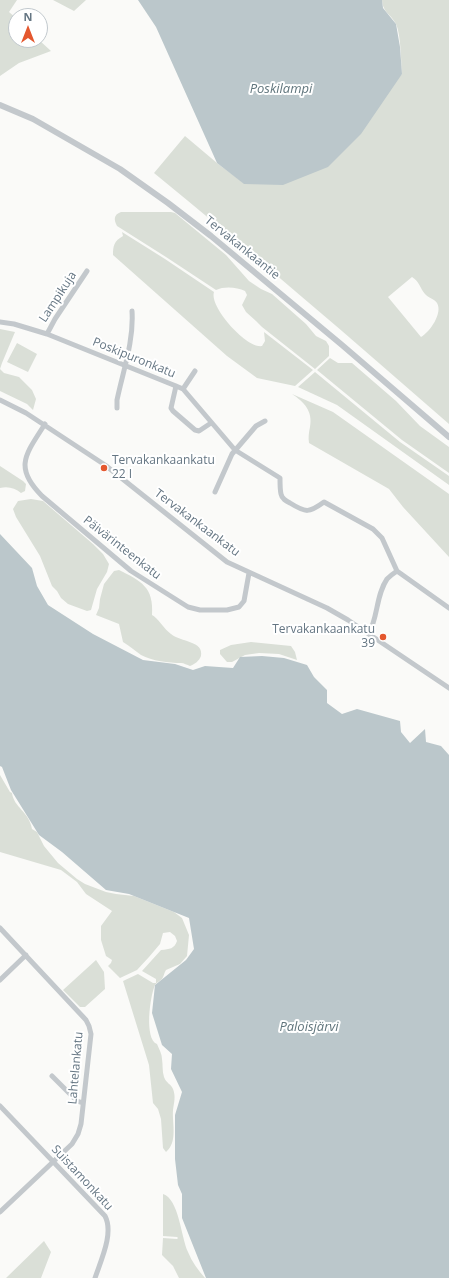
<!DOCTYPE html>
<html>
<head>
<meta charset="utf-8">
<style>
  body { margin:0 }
  #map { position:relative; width:449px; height:1278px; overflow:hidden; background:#fafaf8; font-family:"Open Sans",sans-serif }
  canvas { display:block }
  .north { position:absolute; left:8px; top:8px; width:40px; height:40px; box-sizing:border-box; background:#fff; border:1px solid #c1c8cd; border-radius:50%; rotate:0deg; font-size:11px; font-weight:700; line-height:16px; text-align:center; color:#657683 }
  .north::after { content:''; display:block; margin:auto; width:14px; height:18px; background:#e4572e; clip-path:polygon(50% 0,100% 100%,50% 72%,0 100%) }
</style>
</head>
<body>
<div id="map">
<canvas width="449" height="1278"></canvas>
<div class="north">N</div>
</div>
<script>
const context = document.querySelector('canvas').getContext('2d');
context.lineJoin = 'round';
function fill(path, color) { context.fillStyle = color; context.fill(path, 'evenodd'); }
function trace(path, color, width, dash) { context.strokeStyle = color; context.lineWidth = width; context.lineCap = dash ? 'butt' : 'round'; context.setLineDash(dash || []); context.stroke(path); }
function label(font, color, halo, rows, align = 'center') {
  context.font = font + ' "Open Sans",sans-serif'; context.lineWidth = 4; context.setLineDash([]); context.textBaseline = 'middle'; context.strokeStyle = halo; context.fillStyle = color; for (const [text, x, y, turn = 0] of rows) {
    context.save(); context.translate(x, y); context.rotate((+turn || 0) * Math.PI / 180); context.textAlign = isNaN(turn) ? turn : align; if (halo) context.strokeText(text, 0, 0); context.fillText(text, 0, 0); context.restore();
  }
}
fill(new Path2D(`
  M 0,0 L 17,0 L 9,12 L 16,18 L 16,40 L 39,40 L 51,51 L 19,63 L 0,76 Z
  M 53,0 L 86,0 L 74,11 Z
  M 382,0 L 449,0 L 449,424 C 352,339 254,255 154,173 L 185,136 L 217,163 L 245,184 L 402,74 C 401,62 401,35 396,24 C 391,14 383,13 382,0 ZM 412,277 C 419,281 420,288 425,294 C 428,298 435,299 437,303 C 443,313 430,332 421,337 L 388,297 Z
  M 121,212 L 171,212 L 175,213 L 226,255 L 249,281 L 261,289 L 272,294 L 306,324 L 316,336 L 326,341 L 329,346 L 329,356 L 315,369 L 262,327 L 256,321 L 246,312 L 242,305 L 247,295 L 245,291 C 237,287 224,286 216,290 L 166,257 L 117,226 C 114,220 113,215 121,212 Z
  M 122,232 L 165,259 L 214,292 C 209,307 247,349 262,346 L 265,341 L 264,332 L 313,370 L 295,386 L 257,378 L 227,356 L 113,255 C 113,246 114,241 123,236 Z
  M 0,329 L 15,332 L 2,363 L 0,369 L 4,373 L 19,377 L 32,390 L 36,399 L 33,410 L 27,404 L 0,391 Z
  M 17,343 L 37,354 L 28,372 L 7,362 Z
  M 330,358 L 338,363 L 352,363 L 396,401 L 420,426 L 449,447 L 449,473 L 402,440 L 317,370 Z
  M 315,372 L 400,442 L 449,476 L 449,485 L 337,405 L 298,387 Z
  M 292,394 L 333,412 L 449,494 L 449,557 L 403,507 L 389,489 L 309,443 C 308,437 309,432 310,427 C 313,411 304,402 292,394 Z
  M 0,466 L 23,481 L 26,484 L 25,491 L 21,493 C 15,488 8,486 0,488 Z
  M 31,499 L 43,501 L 93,544 L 103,554 L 109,564 L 107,572 L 97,589 L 91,610 L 87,611 L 68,604 L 61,598 L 57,591 L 52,586 L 40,556 L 16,517 L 13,509 L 18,501 Z
  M 119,570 C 141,581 154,587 152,615 C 157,617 165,630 171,634 C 181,642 204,641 201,656 C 199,661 195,664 190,666 C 187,665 184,663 181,663 C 169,663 152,661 141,655 C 135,651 130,646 123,642 L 119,624 L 96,615 L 99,608 L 100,599 L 104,584 L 114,571 Z
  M 251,642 L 291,646 L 295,652 L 297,660 L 279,654 L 259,653 L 245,655 L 232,662 L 227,662 L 220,654 L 220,650 L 231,645 Z
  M 0,775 L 10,792 L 12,793 C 14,808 29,811 32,829 L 37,832 L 44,846 L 58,863 L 77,879 L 85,884 L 106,892 L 116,894 L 134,896 L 174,912 L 182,918 L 189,935 L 187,956 L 180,964 L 166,970 C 164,973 164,976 162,979 C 160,981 156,983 155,985 C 150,996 144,1039 157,1044 C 159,1049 162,1054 162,1059 C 163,1065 162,1071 164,1077 C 166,1083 171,1084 173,1089 C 176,1097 174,1102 173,1110 C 172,1124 178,1142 166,1152 L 163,1148 L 161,1119 L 158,1109 L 153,1103 L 149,1065 L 123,981 L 138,974 L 153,983 L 156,983 L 156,979 L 142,971 L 161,950 C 170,949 174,949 177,941 L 175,936 L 170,932 L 163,933 L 160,944 L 149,957 L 137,970 L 120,978 L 108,966 L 111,963 L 112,960 L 106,956 L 101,940 L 101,926 L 112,911 L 86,894 L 77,882 L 61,870 L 0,852 Z
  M 96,960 L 104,972 L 105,989 L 85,1007 L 80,1007 L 63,990 Z
  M 163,1194 C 179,1199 181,1237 188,1252 C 192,1262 198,1270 205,1278 L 179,1278 L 173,1266 L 162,1255 L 163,1238 L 177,1239 L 178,1238 L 177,1237 L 163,1236 Z
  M 44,1241 L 51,1252 L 41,1278 L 6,1278 Z`), '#dadfd7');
fill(new Path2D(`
  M 138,0 L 382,0 L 383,8 L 396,24 L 400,47 L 402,74 L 361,134 L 328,167 L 283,185 L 244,184 L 217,163 L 156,27 Z
  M 0,534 L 32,568 L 37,586 L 48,605 L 93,634 L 143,660 L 175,664 L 193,670 L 205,666 L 233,668 L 240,657 L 262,656 L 284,658 L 307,665 L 314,677 L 327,690 L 327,703 L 342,714 L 357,709 L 400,721 L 401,732 L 410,743 L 425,729 L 426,742 L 441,746 L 449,755 L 449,1278 L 206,1278 L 182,1218 L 182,1194 L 178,1185 L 175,1159 L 175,1115 L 182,1092 L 171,1069 L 172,1054 L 162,1045 L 152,1013 L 155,985 L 186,960 L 194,949 L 189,918 L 129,894 L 106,890 L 62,852 L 39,835 L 11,790 L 2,767 L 0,766 Z`), '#bbc7cb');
trace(new Path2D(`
  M 0,322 L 14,324 L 47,334 L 176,386 L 183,389 L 235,450 L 280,478 C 280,483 280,490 281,494 C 282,499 286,501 290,503 C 306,513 309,513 324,502 L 373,529 L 382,538 L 397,571 L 449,608
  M 47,334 L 55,319 L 87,271
  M 176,386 L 171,408 L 173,411 L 195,430 L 199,431 L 211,423
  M 183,389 L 195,371
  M 0,400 L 26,413 L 105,465 L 227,562 L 327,608 L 348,620 L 449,688
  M 117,408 L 117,400 C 123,371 134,341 132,311
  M 45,424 C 26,454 13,467 42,496 L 131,571 L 188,607 L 200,610 L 227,610 L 239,607 L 244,601 L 249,573
  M 215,492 L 232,454 L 256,426 L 265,421
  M 369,633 C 378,617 376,595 387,579 C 390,576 394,573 397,571
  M 0,928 L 86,1020 L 89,1026 L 91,1034 L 81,1124 L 78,1134 L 72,1144 L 0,1212
  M 0,980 L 26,955
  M 52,1076 L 77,1101 L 83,1103
  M 0,1106 L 105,1216 C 114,1233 101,1260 95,1278`), '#c3c8cc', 5);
trace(new Path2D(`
  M 0,105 L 33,119 L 120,169 L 168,203 L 211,236 L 342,345 L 449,437`), '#c3c8cc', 6);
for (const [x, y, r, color] of [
  [104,468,4,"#e4572e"],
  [383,637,4,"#e4572e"]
]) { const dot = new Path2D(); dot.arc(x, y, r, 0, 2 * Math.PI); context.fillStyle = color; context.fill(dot); trace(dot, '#fff', 1.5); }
label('12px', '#657683', '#fff', [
  ["Tervakankaantie",242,248,39],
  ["Lampikuja",58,297,-57],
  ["Poskipuronkatu",134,358,22],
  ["Tervakankaankatu",197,523,37],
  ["Päivärinteenkatu",122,548,38],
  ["Lahtelankatu",76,1068,-85],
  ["Suistamonkatu",82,1178,47]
]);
label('12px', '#657683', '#fff', [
  ["Tervakankaankatu",112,461],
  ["22 I",112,475],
  ["Tervakankaankatu",375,630,"right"],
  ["39",375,644,"right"]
], 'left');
label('italic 13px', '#60757c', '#fff', [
  ["Poskilampi",281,89],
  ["Paloisjärvi",309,1027]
]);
</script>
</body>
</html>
